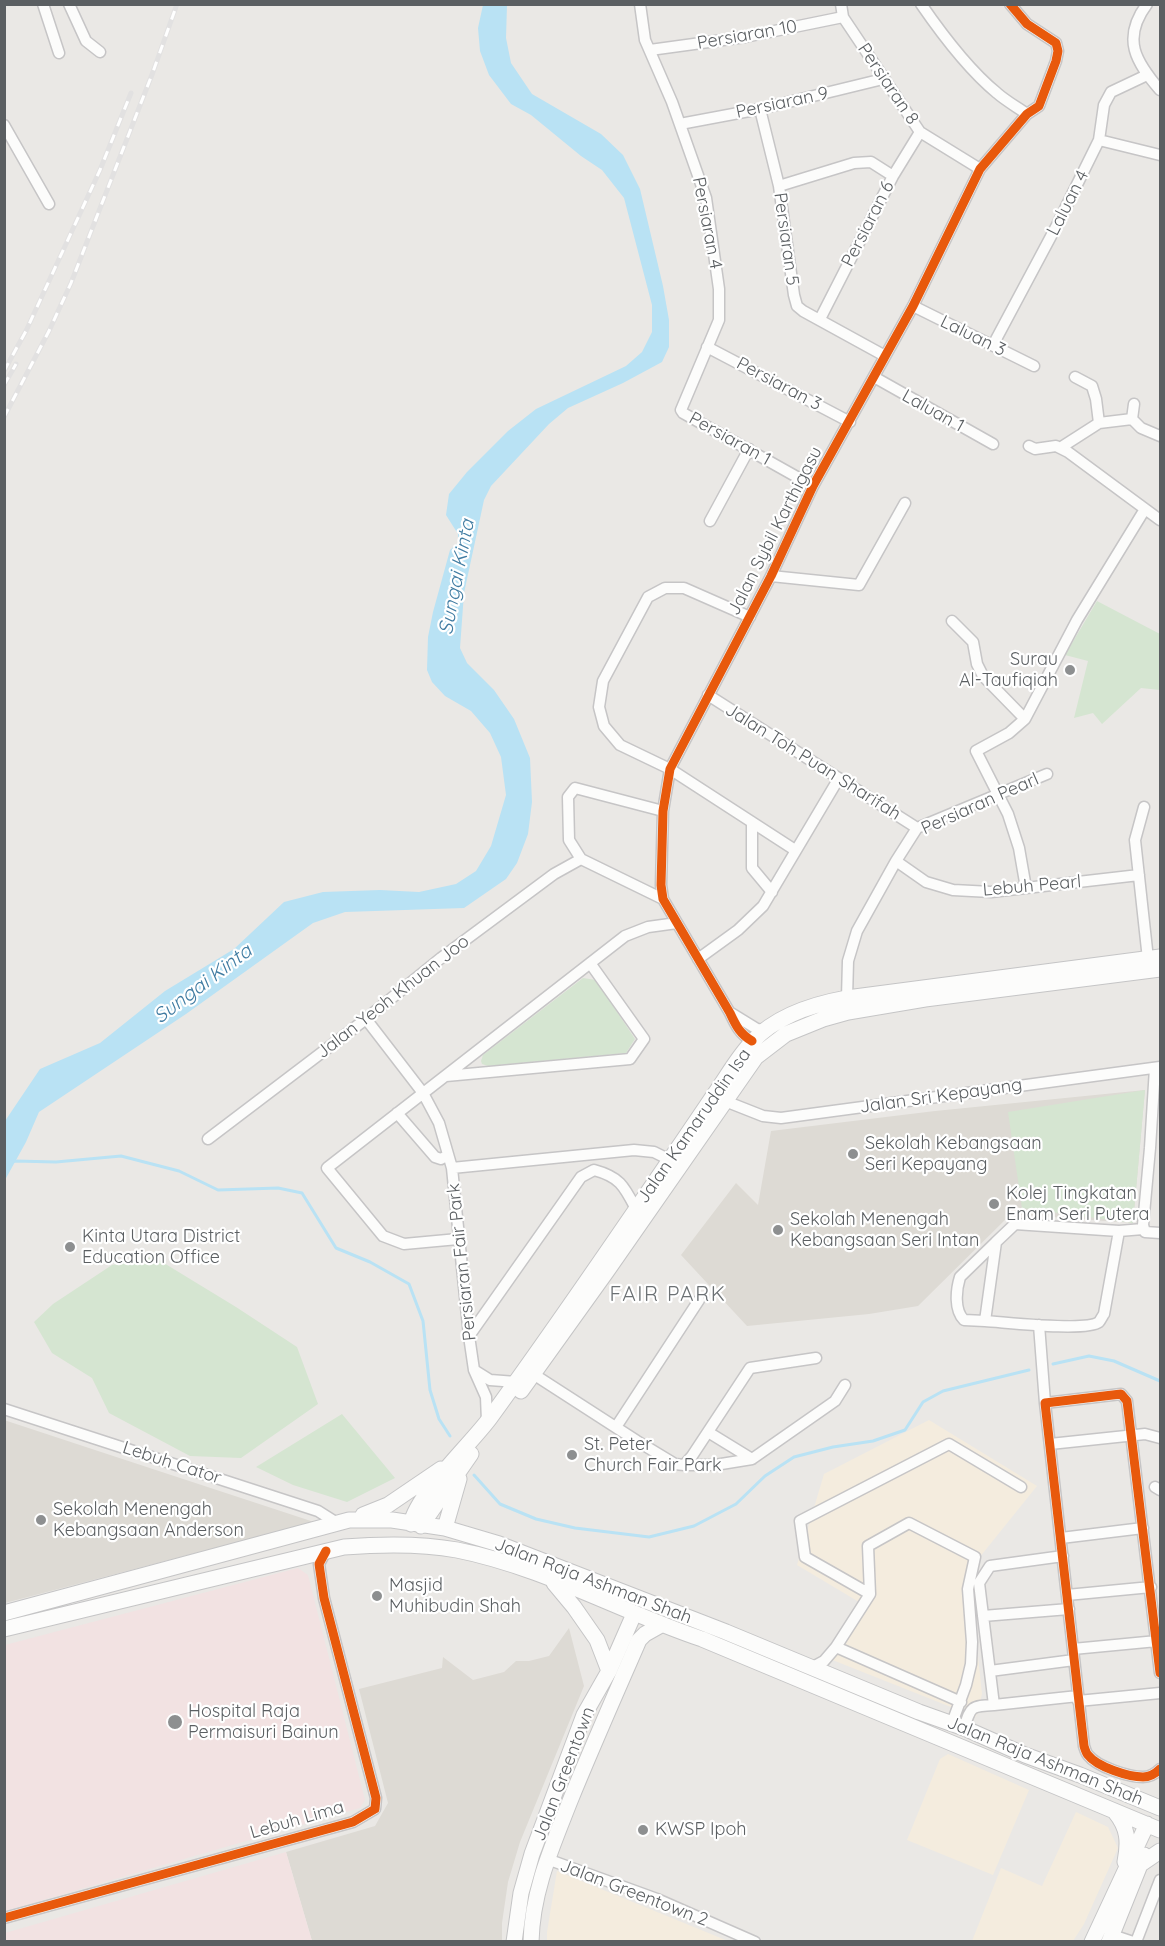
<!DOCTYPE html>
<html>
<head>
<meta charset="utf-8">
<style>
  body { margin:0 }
  #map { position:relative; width:1165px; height:1946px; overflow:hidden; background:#eae8e5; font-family:Quicksand,sans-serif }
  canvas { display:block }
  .frame { position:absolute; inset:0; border:6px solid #5b5f62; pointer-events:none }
</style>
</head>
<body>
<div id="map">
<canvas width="1165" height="1946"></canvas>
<div class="frame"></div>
</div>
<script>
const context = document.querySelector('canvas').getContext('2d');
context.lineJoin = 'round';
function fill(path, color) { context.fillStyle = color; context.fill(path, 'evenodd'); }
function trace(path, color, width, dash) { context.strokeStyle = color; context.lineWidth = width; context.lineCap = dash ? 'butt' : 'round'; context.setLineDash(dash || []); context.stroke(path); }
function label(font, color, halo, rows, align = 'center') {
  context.font = font + ' Quicksand,sans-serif'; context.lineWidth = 4.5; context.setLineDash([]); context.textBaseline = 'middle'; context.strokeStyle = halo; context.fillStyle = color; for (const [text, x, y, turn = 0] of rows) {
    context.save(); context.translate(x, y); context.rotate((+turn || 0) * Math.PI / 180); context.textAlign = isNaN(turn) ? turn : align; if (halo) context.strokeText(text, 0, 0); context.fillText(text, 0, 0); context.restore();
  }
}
fill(new Path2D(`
  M 929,1420 L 1037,1486 L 979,1558 L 971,1590 L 982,1694 L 976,1717 L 825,1657 L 859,1602 L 797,1565 L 824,1474 Z
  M 948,1754 L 1029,1790 L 993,1875 L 907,1840 L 940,1759 Z
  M 1076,1812 L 1108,1827 L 1118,1848 L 1084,1924 L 1073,1941 L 972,1941 L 1001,1868 L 1042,1886 Z
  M 557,1871 L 728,1941 L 547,1941 L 547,1932 Z`), '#f4ecde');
fill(new Path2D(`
  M 1145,1090 L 1133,1223 L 1011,1214 L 918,1306 L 869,1314 L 747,1326 L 681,1255 L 736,1183 L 758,1205 L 771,1131 L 935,1111 Z
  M 4,1420 L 95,1450 L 314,1522 L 5,1603 Z
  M 569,1628 L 584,1686 L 520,1842 L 508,1882 L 502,1923 L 502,1941 L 312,1941 L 286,1852 L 375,1826 L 388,1803 L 359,1689 L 442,1668 L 443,1657 L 473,1680 L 504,1672 L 516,1661 L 529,1661 L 549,1656 Z`), '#dddad4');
fill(new Path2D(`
  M 298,1568 L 308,1575 L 365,1800 L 360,1808 L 5,1911 L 5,1645 Z
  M 286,1852 L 312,1941 L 5,1941 L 5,1933 Z`), '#f2e2e2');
fill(new Path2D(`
  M 1097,601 L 1160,634 L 1160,690 L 1141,688 L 1102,724 L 1093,713 L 1074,718 L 1088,661 L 1065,655 Z
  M 583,978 L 596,980 L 635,1039 L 626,1053 L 488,1066 L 482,1064 L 481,1061 L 483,1055 Z
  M 1145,1090 L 1133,1223 L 1022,1208 L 1008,1112 Z
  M 154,1257 L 236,1307 L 297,1347 L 318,1404 L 241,1458 L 190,1456 L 109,1413 L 92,1378 L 52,1353 L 34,1322 L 53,1304 L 112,1265 Z
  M 342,1414 L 395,1478 L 347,1502 L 293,1485 L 256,1467 Z`), '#d5e5d1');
fill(new Path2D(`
  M 483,5 L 507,5 L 506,38 L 511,63 L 532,94 L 601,134 L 623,155 L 640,189 L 663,286 L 669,320 L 669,347 L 662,362 L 623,383 L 568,408 L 549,424 L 491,486 L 484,500 L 464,593 L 460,648 L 467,663 L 494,690 L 514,719 L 530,758 L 532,802 L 528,834 L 517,863 L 506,879 L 464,908 L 345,912 L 313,923 L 186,1014 L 39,1112 L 26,1142 L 5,1180 L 5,1121 L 40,1069 L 100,1043 L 165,991 L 234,949 L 284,902 L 323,892 L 380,890 L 419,892 L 456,884 L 476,871 L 491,846 L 506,795 L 501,757 L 490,733 L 471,711 L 445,696 L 432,682 L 427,670 L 428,637 L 433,612 L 450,550 L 458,543 L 458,534 L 446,515 L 449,494 L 467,472 L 508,431 L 536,409 L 626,366 L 642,352 L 652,332 L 652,305 L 624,198 L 602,170 L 581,156 L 531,115 L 511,104 L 489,75 L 480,51 L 478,28 Z`), '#b9e2f4');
trace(new Path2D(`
  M 4,1164 L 15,1161 L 56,1162 L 121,1156 L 179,1171 L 218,1190 L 278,1188 L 302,1193 L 336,1248 L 370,1262 L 409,1284 L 423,1321 L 430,1390 L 439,1419 L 450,1436
  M 1053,1364 L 1089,1356 L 1114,1361 L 1160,1381
  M 474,1475 L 500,1504 L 536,1519 L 575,1528 L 649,1537 L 694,1526 L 736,1504 L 765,1476 L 794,1457 L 833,1447 L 873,1441 L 905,1430 L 923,1402 L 943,1391 L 1029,1370`), '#b9e2f4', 3);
const minor = new Path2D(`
  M 43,4 L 59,53
  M 69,4 L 86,41 L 100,52
  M 640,4 L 645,40 L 672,102 L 706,198 L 719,289 L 719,320 L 681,410 L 683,413 L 813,486
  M 841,4 L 843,17 L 920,132 L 980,169
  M 921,4 C 941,33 970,71 997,93 C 1006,101 1017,107 1027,114
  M 1147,4 C 1121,39 1136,62 1160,90
  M 650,50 L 745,37 L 843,17
  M 760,109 L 779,186 L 794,295 L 797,306 L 803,311 L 885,356
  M 680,124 L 760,109 L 883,79
  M 4,125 L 49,204
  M 1099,140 L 1160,155
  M 779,186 L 854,163 L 871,162 L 893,176
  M 913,306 L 1034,366
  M 820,319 L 893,176 L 920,132
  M 993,345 L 1057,225 L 1099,140 L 1104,105 L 1111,92 L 1147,75
  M 707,347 L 850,422
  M 874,377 L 993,444
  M 1075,377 L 1092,386 L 1096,399 L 1099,423
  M 1134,404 L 1132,419 L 1141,428 L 1160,436
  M 1029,446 L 1035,449 L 1056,446 L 1068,452 L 1160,520
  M 1060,448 L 1099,423 L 1132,419
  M 710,521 L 749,449
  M 771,576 L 859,585 L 905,503
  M 750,617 L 684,588 L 665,588 L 648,597 L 603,681 L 599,707 L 604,726 L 620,745 L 670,769 L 795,850
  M 952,621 L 973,642 L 977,664 L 983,676 L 1025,719
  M 708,695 L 917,828
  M 1144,807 L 1135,840 L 1148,959
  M 663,811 L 575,788 L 568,797 L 569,840 L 581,859 L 663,899
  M 752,822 L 752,868 L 772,892
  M 896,861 L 926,882 L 953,890 L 991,892 L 1139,875
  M 1026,888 L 1019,848 L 1008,814 L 976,751 L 1009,733 L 1025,719 L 1077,620 L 1145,509
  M 698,959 L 738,930 L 763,906 L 839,778
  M 847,998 L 848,961 L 857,931 L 896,861 L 917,828 L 1047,774
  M 731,1013 L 757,1029 L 766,1030
  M 366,1019 L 423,1093 L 439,1123 L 452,1168 L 469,1336 L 474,1370 L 486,1397 L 487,1421
  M 752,1041 C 740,1034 736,1026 730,1013 L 663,899 L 661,885 L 663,811 L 670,769 L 771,576 L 813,486 L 913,306 L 980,169 L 1027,114 L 1039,106 L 1056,61 L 1058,51 L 1056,43 L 1027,24 L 1010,4
  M 1155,1068 L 1150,1148 L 1143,1225 L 1145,1232 L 1160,1233
  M 446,1076 L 630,1059 L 644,1039 L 590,963
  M 725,1101 L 763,1116 L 781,1118 L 1160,1067
  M 397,1113 L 435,1157 L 441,1159 L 448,1155
  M 208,1139 L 362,1022 L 441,958 L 554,874 L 581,859
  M 452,1168 L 634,1150 L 654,1152 L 670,1160
  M 1119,1231 L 1104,1314 C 1103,1315 1100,1321 1099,1322 C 1086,1332 1004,1322 985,1321 L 996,1242 L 1015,1224 L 1119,1231 L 1143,1229
  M 458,1239 L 404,1244 L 383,1236 L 327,1168 L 625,936 L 648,927 L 677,923
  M 985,1321 L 964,1320 C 954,1310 956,1290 960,1277 L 996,1242
  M 1039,1325 L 1045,1403
  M 469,1336 L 581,1177 L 594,1170 C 620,1177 624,1186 636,1209
  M 474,1370 L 490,1380 L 516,1382
  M 527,1370 L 637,1441 L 675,1464 L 684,1465 L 692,1456 L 750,1368 L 816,1358
  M 4,1409 L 318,1511 L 337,1523
  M 616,1427 L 699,1300
  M 708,1432 L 752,1459
  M 1050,1444 L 1145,1434 L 1160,1438
  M 684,1465 L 715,1465 L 752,1459 L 835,1401 L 845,1385
  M 1155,1487 L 1160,1490
  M 1061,1538 L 1143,1528
  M 1063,1556 L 990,1566 L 979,1583 L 994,1705 L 1078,1696
  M 870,1594 L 805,1557 L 800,1521 L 949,1444 L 1021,1487
  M 1067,1595 L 1151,1587
  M 983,1616 L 1069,1609
  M 836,1647 L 961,1702
  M 1073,1649 L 1157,1641
  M 813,1667 L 824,1661 L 836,1647 L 870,1594 L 868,1546 L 909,1523 L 975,1557 L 968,1589 L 972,1642 L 971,1664 L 966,1685 L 952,1723
  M 990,1671 L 1074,1660
  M 1160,1673 L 1127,1401 L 1121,1394 L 1045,1403 L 1084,1746 C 1085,1749 1086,1753 1088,1755 C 1097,1767 1129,1777 1143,1777 C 1150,1777 1156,1773 1160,1769
  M 1078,1701 L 1160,1693
  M 964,1728 C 971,1706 971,1706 994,1705
  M 547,1859 L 657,1899 L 755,1942
  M 4,1918 L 353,1822 L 375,1809 L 376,1798 L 324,1598 L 319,1564 L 326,1551
  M 1112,1935 L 1133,1942
  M 1136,1942 L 1160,1880`);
const secondary = new Path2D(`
  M 521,1391 L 607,1271 L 756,1057 L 786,1034 L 823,1019 L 848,1012 L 925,999 L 1160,969
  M 363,1515 L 388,1505 L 441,1469
  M 411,1524 C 417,1494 470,1445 490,1418 C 567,1312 641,1203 714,1095 C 727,1077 738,1056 753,1041 C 777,1015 814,1004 847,998 L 1160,957
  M 421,1526 L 471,1454
  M 445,1528 L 459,1479
  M 554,1583 L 574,1607 L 597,1640 L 609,1671
  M 4,1613 L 349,1520 L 392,1520 L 445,1528 L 499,1544 L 726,1632 L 919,1712 L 964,1728 L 1025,1755 L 1080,1775 L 1160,1808
  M 4,1629 L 344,1547 C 382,1544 419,1543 457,1550 C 543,1567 621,1612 702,1639 L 1160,1830
  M 1115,1812 C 1128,1828 1129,1841 1125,1862
  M 1141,1864 L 1160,1851
  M 514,1942 L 521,1893 L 532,1854 L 584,1715 L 609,1671 L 634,1614
  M 531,1942 C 532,1891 552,1847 570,1801 C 592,1747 616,1693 639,1640 L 645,1634 L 661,1625
  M 1092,1942 L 1147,1824
  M 1109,1942 L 1144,1855`);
trace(minor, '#c6c5c6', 13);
trace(secondary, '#c5c5c6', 17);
trace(minor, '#fcfcfb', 10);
trace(secondary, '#fcfcfb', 15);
const rail = new Path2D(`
  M 4,371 L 26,331 L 100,170 L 131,93
  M 4,385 L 16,364
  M 4,417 L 49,331 L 71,283 L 153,72 L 177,4`);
trace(rail, '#e2e1e1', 5);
trace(rail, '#fff', 3, [9]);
trace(new Path2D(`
  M 752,1041 C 740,1034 736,1026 730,1013 L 663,899 L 661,885 L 663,811 L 670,769 L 771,576 L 813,486 L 913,306 L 980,169 L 1027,114 L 1039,106 L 1056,61 L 1058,51 L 1056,43 L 1027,24 L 1010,4
  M 1160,1673 L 1127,1401 L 1121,1394 L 1045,1403 L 1084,1746 C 1085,1749 1086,1753 1088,1755 C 1097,1767 1129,1777 1143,1777 C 1150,1777 1156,1773 1160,1769
  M 4,1918 L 353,1822 L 375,1809 L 376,1798 L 324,1598 L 319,1564 L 326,1551`), '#e8590c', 9);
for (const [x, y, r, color] of [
  [1070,670,6,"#8d8f90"],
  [853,1154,6,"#8d8f90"],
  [994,1204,6,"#8d8f90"],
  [778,1230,6,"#8d8f90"],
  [70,1247,6,"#8d8f90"],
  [572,1455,6,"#8d8f90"],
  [41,1520,6,"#8d8f90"],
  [377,1596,6,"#8d8f90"],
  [175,1722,8,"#8d8f90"],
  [643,1830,6,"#8d8f90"]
]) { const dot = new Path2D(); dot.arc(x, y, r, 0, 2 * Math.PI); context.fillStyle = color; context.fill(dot); trace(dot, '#fff', 2); }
label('18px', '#5b5f62', '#fff', [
  ["Persiaran 10",747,35,-10],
  ["Persiaran 8",888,84,56],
  ["Persiaran 9",782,103,-12],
  ["Laluan 4",1068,203,-63],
  ["Persiaran 4",707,223,79],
  ["Persiaran 6",868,224,-63],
  ["Persiaran 5",786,239,82],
  ["Laluan 3",973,336,26],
  ["Persiaran 3",779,384,28],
  ["Laluan 1",933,411,29],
  ["Persiaran 1",730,439,29],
  ["Jalan Sybil Karthigasu",775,531,-63],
  ["Jalan Toh Puan Sharifah",813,762,32],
  ["Persiaran Pearl",980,804,-24],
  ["Lebuh Pearl",1032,886,-5],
  ["Jalan Yeoh Khuan Joo",393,997,-38],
  ["Jalan Sri Kepayang",941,1096,-8],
  ["Jalan Kamaruddin Isa",694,1126,-55],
  ["Persiaran Fair Park",462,1262,-96],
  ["Lebuh Cator",172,1463,18],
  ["Jalan Raja Ashman Shah",593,1581,21],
  ["Jalan Raja Ashman Shah",1045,1761,22],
  ["Jalan Greentown",564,1774,-69],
  ["Lebuh Lima",297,1820,-16],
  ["Jalan Greentown 2",634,1893,21]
]);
label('18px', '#5b5f62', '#fff', [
  ["Surau",1058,660,"right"],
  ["Al-Taufiqiah",1058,681,"right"],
  ["Sekolah Kebangsaan",865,1144],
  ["Seri Kepayang",865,1165],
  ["Kolej Tingkatan",1006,1194],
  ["Enam Seri Putera",1006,1215],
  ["Sekolah Menengah",790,1220],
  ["Kebangsaan Seri Intan",790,1241],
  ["Kinta Utara District",82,1237],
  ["Education Office",82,1258],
  ["St. Peter",584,1445],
  ["Church Fair Park",584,1466],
  ["Sekolah Menengah",53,1510],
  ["Kebangsaan Anderson",53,1531],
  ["Masjid",389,1586],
  ["Muhibudin Shah",389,1607],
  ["Hospital Raja",188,1712],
  ["Permaisuri Bainun",188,1733],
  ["KWSP Ipoh",655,1830]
], 'left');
label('italic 20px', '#407ca2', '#fff', [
  ["Sungai Kinta",457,577,-79],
  ["Sungai Kinta",203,984,-37]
]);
context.letterSpacing = '1.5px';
label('21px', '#6c7174', '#fff', [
  ["FAIR PARK",668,1295]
]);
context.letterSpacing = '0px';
</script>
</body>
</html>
